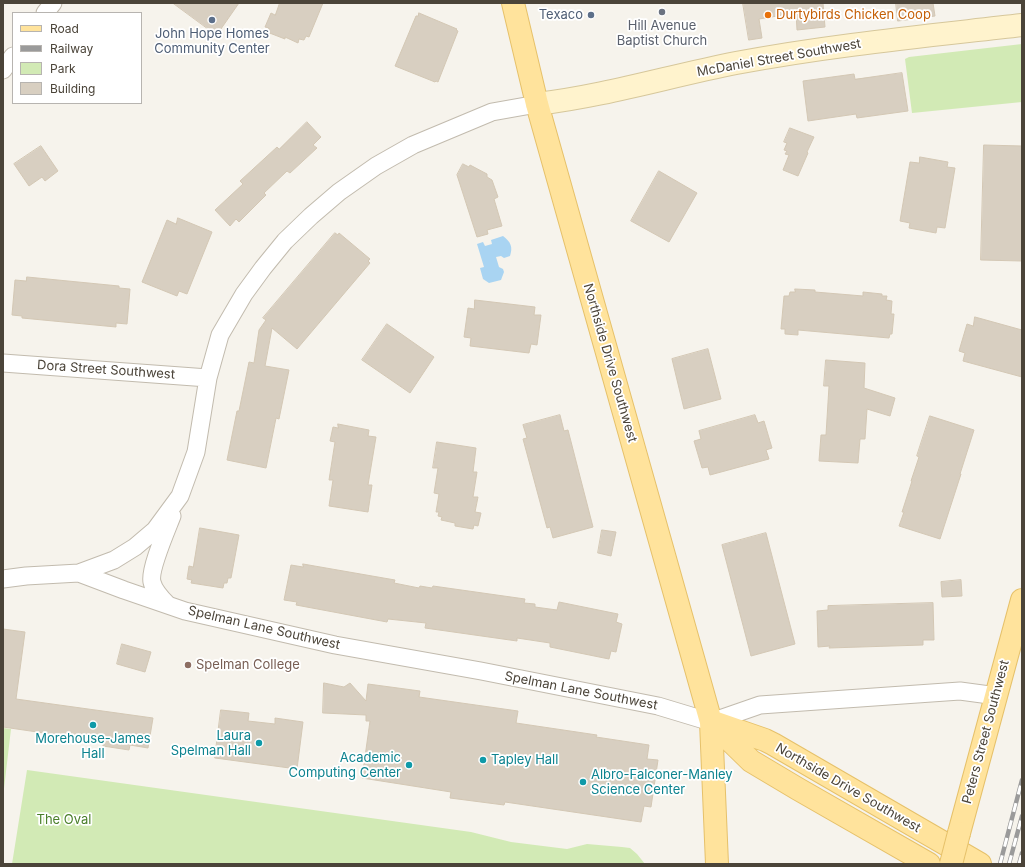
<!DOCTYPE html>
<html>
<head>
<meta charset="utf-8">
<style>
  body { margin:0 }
  #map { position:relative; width:1025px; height:867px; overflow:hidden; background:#f6f3ec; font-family:Inter,sans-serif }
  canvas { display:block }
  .frame { position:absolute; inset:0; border:4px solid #4b4439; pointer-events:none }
  .legend { position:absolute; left:12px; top:12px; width:130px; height:92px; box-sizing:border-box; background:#fff; border:1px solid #b7b4b0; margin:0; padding:5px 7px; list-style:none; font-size:12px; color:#4b4439 }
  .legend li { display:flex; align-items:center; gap:8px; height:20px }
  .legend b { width:20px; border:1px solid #b7b4b0 }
</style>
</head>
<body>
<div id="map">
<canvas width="1025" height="867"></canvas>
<div class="frame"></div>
<ul class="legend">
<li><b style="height:5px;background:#ffe39c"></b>Road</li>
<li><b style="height:5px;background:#9a9a9a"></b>Railway</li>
<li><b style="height:11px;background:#d2eab5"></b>Park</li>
<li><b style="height:11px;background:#d8cfc1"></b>Building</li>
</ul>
</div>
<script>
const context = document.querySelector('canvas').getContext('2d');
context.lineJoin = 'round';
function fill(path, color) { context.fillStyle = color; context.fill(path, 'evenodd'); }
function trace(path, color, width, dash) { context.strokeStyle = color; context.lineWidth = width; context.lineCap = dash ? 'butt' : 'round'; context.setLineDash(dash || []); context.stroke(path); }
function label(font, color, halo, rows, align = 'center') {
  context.font = font + ' Inter,sans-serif'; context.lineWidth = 3.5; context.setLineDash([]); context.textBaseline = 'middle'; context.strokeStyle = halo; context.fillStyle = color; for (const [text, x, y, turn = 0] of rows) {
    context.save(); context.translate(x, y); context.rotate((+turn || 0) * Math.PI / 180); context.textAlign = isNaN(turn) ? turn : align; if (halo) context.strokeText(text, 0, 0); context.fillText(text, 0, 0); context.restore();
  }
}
fill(new Path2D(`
  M 1022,44 L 1022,102 L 912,113 L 905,59 L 909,57 Z
  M 3,728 L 11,729 L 3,797 Z
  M 27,770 L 471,832 L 511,842 L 567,849 L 587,844 L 622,847 L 630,848 L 637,854 L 645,864 L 12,864 Z`), '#d2eab5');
fill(new Path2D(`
  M 503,236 C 511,242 513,247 510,256 L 504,258 L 501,256 L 496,257 L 499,267 L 503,269 L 504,272 L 501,280 L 489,283 L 483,279 L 480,268 L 484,267 L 477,244 L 483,242 L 485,246 L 492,244 L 491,240 Z`), '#a9d4f2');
const building = new Path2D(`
  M 173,3 L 239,3 L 216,36 L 216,29 L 214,33 Z
  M 280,3 L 323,3 L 309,37 L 306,36 L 304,40 L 299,39 L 298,43 L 285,37 L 285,39 L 267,32 L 269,28 L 265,27 L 271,13 L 275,15 Z
  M 743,3 L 823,3 L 825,27 L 797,30 L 796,13 L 759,19 L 762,38 L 749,40 Z
  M 896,3 L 933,3 L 935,16 L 898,21 Z
  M 419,13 L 457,29 L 456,30 L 458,31 L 438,82 L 436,81 L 435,82 L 395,66 L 416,16 L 418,16 Z
  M 902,73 L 908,111 L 857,118 L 856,114 L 808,121 L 803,81 L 854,74 L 855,79 Z
  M 307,122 L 321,137 L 313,145 L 317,148 L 290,173 L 287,171 L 264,193 L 266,195 L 239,222 L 236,219 L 230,226 L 215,210 L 243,184 L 240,181 L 277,147 L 279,149 Z
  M 790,128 L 814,137 L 807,152 L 808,153 L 798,176 L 783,170 L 789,155 L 785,154 L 787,151 L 784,150 L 787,143 L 784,142 Z
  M 984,145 L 1022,146 L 1022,261 L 981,260 Z
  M 41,146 L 58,171 L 45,181 L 42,177 L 29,186 L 14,164 Z
  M 920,157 L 948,162 L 947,167 L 955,168 L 945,228 L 937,227 L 936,233 L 909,228 L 910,223 L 900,221 L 910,162 L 919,163 Z
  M 463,164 L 469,167 L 470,165 L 487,174 L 487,177 L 492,180 L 498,197 L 494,199 L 502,226 L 487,230 L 488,234 L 477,237 L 457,175 Z
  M 659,171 L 697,193 L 669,242 L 631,221 Z
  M 178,218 L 212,232 L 187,294 L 179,291 L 177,296 L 142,282 L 167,220 L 176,224 Z
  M 335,233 L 338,235 L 339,233 L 370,259 L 368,261 L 370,263 L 297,349 L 272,328 L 265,366 L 289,370 L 279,419 L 276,418 L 266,468 L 227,460 L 237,411 L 239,411 L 249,362 L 254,363 L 259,330 L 266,320 L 263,318 Z
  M 27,277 L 119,286 L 119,288 L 130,289 L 127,324 L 116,323 L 116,327 L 22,318 L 22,316 L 12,315 L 15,280 L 26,281 Z
  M 795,289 L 815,290 L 815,292 L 863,296 L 863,292 L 882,294 L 882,296 L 887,296 L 886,300 L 892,301 L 891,314 L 894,314 L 892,334 L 890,334 L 889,338 L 798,330 L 798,335 L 785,334 L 785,329 L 781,329 L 784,296 L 789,296 L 790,292 L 795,292 Z
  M 475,300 L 535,307 L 534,315 L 541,315 L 537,345 L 531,344 L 529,353 L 470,346 L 471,338 L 464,337 L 468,308 L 474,309 Z
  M 975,317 L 1022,330 L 1022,377 L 963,361 L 965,353 L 959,351 L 967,324 L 973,326 Z
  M 387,324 L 434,357 L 410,393 L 362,360 Z
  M 708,349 L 721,399 L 684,409 L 672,359 Z
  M 826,360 L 865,363 L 864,388 L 895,398 L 890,416 L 867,409 L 865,439 L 860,439 L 858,463 L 819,461 L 821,435 L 826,435 L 829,386 L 824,386 Z
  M 560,415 L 564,431 L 568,430 L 593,527 L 553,538 L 550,527 L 547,528 L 523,439 L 527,438 L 523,425 Z
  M 755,415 L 758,423 L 764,421 L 772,448 L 766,450 L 769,459 L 710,475 L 708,467 L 702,468 L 694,441 L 701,439 L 699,431 Z
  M 930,416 L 974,430 L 960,474 L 961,474 L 940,539 L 899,526 L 904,512 L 902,512 L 912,481 L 911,481 L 919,457 L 917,456 Z
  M 338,424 L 369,430 L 368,436 L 376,437 L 368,485 L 372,485 L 368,512 L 329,506 L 333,480 L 329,480 L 335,442 L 330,441 L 333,427 L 338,428 Z
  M 437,442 L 476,448 L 473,472 L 477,472 L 473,497 L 478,497 L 475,512 L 481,513 L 478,526 L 474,525 L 473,529 L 455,526 L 455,523 L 441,520 L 442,517 L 438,516 L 439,512 L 436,512 L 439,494 L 434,493 L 438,468 L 433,468 Z
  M 200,528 L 239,535 L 231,578 L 228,578 L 227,583 L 224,583 L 223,588 L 191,583 L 192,580 L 187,579 L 189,566 L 193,567 Z
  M 602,530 L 616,532 L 611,556 L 598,553 Z
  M 766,533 L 795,644 L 751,656 L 722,545 Z
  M 303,564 L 395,580 L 394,583 L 419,588 L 420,586 L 432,588 L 433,586 L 525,599 L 524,603 L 535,604 L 535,607 L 557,610 L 559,602 L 618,614 L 616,622 L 622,624 L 616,652 L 611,651 L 609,659 L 550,647 L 550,643 L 517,638 L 517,641 L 425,628 L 426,623 L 388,619 L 387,622 L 296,605 L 297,602 L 284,600 L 291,565 L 303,567 Z
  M 961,580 L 962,596 L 942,597 L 941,582 Z
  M 933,603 L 934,640 L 923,640 L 923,645 L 829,648 L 830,646 L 818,647 L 817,611 L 828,610 L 828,606 Z
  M 3,629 L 25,632 L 16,699 L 153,718 L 148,748 L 130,745 L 129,750 L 103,746 L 103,742 L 78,738 L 78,743 L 50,739 L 51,734 L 3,727 Z
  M 122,644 L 151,652 L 145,672 L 117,664 Z
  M 324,683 L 344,687 L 350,683 L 366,701 L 368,684 L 420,691 L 419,697 L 518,711 L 516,723 L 597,735 L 596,737 L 649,745 L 647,759 L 658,760 L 651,807 L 644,806 L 641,822 L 505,802 L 504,805 L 450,798 L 451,792 L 362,778 L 370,721 L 366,721 L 366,715 L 323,713 Z
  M 221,710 L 249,713 L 248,721 L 275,724 L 275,718 L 303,722 L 297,769 L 215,758 Z`);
fill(building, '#d8cfc1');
trace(building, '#d3c7b4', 1);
const street = new Path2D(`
  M 45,13 L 53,3
  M 3,70 L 13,56
  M 3,363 L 208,378
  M 79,573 L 114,560 L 135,547 L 155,530 L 180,496 L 196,452 L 208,378 L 220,335 L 244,294 L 263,268 L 285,241 L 311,216 L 339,192 L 376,166 L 413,145 L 492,112 L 537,104
  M 3,579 L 26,576 L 79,573 L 124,590 L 185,611 L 335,645 L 481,671 L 658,706 L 711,722 L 760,705 L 960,691 L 997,696
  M 168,605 C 162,599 154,591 152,582 C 149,570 167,529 172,516`);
const secondary = new Path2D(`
  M 537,104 C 605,96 670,76 736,63 C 831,45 927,36 1022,25`);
const primary = new Path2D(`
  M 513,3 L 537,104 L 711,722 L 751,761 L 798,789 L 929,864
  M 711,722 L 717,864
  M 716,723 L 765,740 L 773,744 L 980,864
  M 959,833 L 1022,600`);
trace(street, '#c2bbae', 19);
trace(secondary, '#d6c79b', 24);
trace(primary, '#e6c16a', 24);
trace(street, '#fff', 17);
trace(secondary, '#fff3cd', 22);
trace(primary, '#ffe39c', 22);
const rail = new Path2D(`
  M 1000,864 L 1022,780
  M 1009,864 L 1022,816
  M 1019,864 L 1022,853`);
trace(rail, '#9a9a9a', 4.5);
trace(rail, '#fff', 3, [9]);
const primaryBridge = new Path2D(`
  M 951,864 L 959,833`);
trace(primaryBridge, '#e6c16a', 24, []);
trace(primaryBridge, '#ffe39c', 22);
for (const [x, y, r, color] of [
  [662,12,4,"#6b7280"],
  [591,15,4,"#5c6f8a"],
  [768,15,4,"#e8710a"],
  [212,20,4,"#5c6f8a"],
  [188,665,4,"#8d6e63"],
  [93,725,4,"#0f9aa8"],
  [259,743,4,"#0f9aa8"],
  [483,760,4,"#0f9aa8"],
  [409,765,4,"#0f9aa8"],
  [583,782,4,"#0f9aa8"]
]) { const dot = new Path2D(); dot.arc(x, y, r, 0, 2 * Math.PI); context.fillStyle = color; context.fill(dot); trace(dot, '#fff', 1.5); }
label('13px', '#4e5e75', '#fff', [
  ["Texaco",583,15],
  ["John Hope Homes",212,34,"center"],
  ["Community Center",212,49,"center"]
], 'right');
label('13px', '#c56008', '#fff', [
  ["Durtybirds Chicken Coop",776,15]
], 'left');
label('13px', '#5b616d', '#fff', [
  ["Hill Avenue",662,26],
  ["Baptist Church",662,41]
]);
label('13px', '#4b4439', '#fff', [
  ["McDaniel Street Southwest",779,58,-10],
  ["Northside Drive Southwest",610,363,74],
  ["Dora Street Southwest",106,370,4],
  ["Spelman Lane Southwest",264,628,13],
  ["Spelman Lane Southwest",581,691,11],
  ["Peters Street Southwest",986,732,-75],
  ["Northside Drive Southwest",848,788,30]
]);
label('13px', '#785e54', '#fff', [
  ["Spelman College",196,665]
], 'left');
label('13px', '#0d838f', '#fff', [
  ["Laura",251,736],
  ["Spelman Hall",251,751],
  ["Morehouse-James",93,739,"center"],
  ["Hall",93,754,"center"],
  ["Academic",401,758],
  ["Computing Center",401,773],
  ["Tapley Hall",491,760,"left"],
  ["Albro-Falconer-Manley",591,775,"left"],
  ["Science Center",591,790,"left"]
], 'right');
label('13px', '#4a7f2a', '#fff', [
  ["The Oval",64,820]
]);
</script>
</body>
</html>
